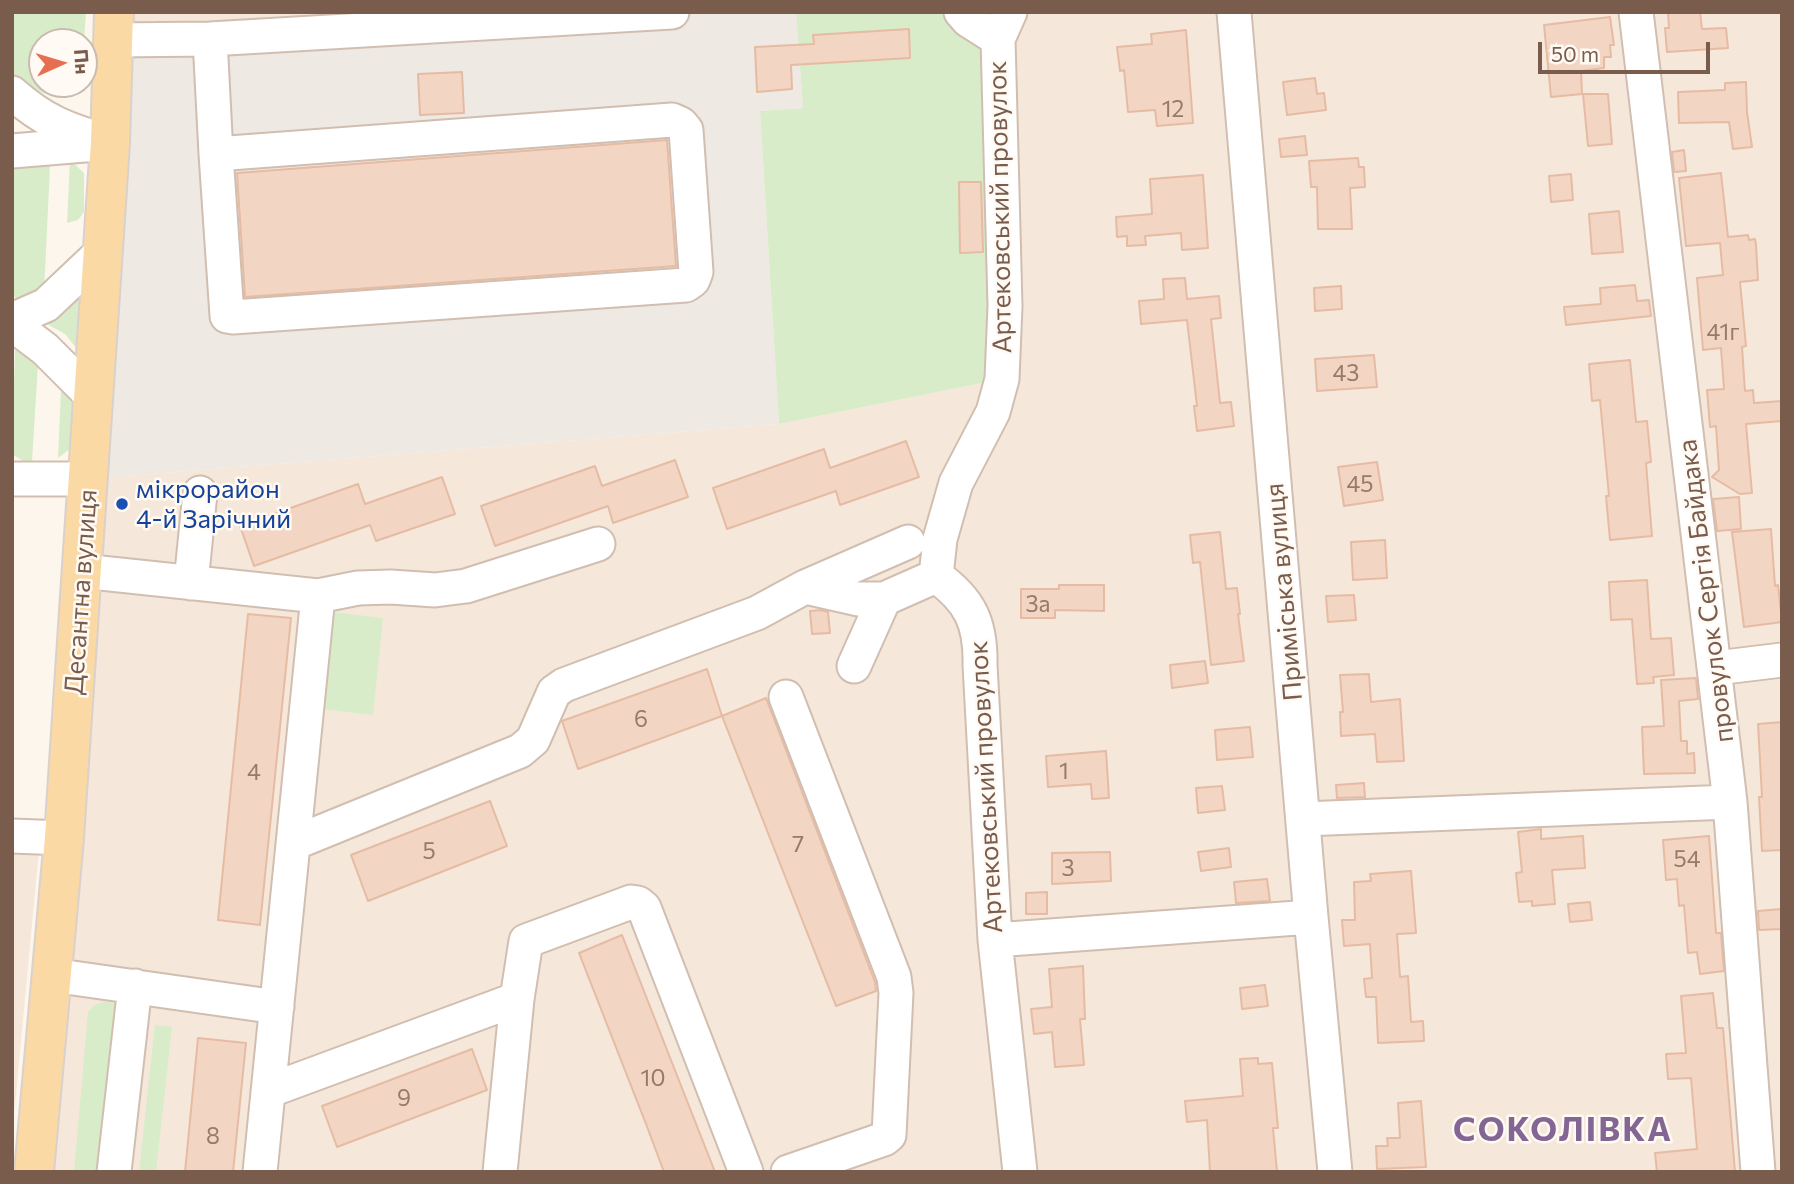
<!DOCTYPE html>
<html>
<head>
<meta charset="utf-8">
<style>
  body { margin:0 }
  #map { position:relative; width:1794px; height:1184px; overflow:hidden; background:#fdf6ec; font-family:Commissioner,sans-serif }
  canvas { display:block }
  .frame { position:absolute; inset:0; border:14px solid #7a5c4d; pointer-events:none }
  .north { position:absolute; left:28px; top:28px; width:70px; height:70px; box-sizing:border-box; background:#fffaf3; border:2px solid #cabbb1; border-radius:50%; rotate:86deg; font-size:19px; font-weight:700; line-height:28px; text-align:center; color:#7a5c4d }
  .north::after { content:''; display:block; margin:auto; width:24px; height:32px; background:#e76f51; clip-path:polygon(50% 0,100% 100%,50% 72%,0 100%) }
  .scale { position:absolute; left:1538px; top:42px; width:172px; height:32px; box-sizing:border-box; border:4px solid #7a5c4d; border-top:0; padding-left:9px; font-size:21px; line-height:24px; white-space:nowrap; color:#7a5c4d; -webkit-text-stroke:5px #fffaf3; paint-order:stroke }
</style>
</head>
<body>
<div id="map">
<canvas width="1794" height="1184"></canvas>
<div class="frame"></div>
<div class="north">Пн</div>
<div class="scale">50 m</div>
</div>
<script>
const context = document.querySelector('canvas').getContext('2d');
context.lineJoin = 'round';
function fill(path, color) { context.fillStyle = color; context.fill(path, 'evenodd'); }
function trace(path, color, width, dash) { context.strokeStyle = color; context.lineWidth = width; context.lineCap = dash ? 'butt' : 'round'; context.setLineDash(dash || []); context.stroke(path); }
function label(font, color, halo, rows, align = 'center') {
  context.font = font + ' Commissioner,sans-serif'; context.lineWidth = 5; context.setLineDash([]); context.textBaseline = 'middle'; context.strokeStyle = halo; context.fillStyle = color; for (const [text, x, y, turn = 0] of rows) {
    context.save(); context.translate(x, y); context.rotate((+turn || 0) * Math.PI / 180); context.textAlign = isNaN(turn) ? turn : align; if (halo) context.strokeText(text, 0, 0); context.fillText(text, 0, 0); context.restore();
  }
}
fill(new Path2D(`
  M 114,12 L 672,12 L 113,40 Z
  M 1010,12 L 1782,12 L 1782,1172 L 34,1172 L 88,479 L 779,424 L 1002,379 Z
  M 12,842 L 39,850 L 12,1137 Z`), '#f5e8da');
fill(new Path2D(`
  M 672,12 L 796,12 L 803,108 L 760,111 L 779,424 L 88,479 L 113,40 Z`), '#efe9e4');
fill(new Path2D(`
  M 12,12 L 86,12 L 84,42 L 42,42 L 42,84 L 81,84 C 67,116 31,85 12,74 Z
  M 796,12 L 1010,12 L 1002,379 L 779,424 L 760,111 L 803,108 Z
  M 70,160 L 84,173 L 84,212 L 78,220 L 67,223 Z
  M 39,161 L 50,166 L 44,293 L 33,301 L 17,299 L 12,295 L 12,163 Z
  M 80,288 L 78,350 L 65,334 L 45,323 Z
  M 15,349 L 38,364 L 32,461 L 25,462 L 12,454 Z
  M 61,390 L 77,402 L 74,446 L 58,458 Z
  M 332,612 L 383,618 L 373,715 L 321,709 Z
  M 104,1002 L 121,1003 L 103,1172 L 74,1172 L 88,1012 L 94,1005 Z
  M 155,1025 L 172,1027 L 156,1172 L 139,1172 Z`), '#d8ecc9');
const building = new Path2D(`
  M 1668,12 L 1700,12 L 1702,29 L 1726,28 L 1728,48 L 1667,52 L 1665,28 L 1669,28 Z
  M 1610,17 L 1614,45 L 1610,45 L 1611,57 L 1604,57 L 1604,68 L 1581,71 L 1582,94 L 1551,97 L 1544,25 Z
  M 909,29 L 910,58 L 791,65 L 792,89 L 757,92 L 755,47 L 814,44 L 813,35 Z
  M 1186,30 L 1193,123 L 1157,126 L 1155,110 L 1128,112 L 1124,70 L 1120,71 L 1117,47 L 1152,44 L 1151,34 Z
  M 462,72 L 464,113 L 420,115 L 418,74 Z
  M 1315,78 L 1317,94 L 1324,93 L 1326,110 L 1287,115 L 1283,82 Z
  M 1746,82 L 1747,112 L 1752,147 L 1733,149 L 1729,122 L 1679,123 L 1678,92 L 1725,90 L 1725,83 Z
  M 1583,94 L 1608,94 L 1612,144 L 1588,146 Z
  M 1305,136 L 1307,155 L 1281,157 L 1279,139 Z
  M 667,140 L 676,266 L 245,297 L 237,173 Z
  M 1684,150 L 1686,171 L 1674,172 L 1672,152 Z
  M 1358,158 L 1359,167 L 1364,167 L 1365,187 L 1350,188 L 1352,229 L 1318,229 L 1317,187 L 1311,187 L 1309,161 Z
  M 1721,173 L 1728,237 L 1748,235 L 1749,240 L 1755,239 L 1756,245 L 1758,280 L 1740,282 L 1746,346 L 1742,347 L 1745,391 L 1753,390 L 1754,403 L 1782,401 L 1782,421 L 1746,424 L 1752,493 L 1740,494 L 1712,477 L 1719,470 L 1716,426 L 1710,427 L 1707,390 L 1724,389 L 1721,348 L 1703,350 L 1697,278 L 1723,275 L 1720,243 L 1686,246 L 1679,178 Z
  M 1571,174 L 1573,200 L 1551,202 L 1549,176 Z
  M 1203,175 L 1208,248 L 1182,250 L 1181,233 L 1145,236 L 1146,245 L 1127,246 L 1127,236 L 1117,237 L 1116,217 L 1152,214 L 1150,179 Z
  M 959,182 L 981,182 L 983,252 L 960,253 Z
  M 1619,211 L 1623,252 L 1592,254 L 1589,214 Z
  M 1185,278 L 1187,299 L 1219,296 L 1221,318 L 1211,319 L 1220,403 L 1231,402 L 1234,426 L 1197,431 L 1194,406 L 1197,406 L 1187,320 L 1141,324 L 1139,301 L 1164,299 L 1163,279 Z
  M 1635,285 L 1637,301 L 1649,300 L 1651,316 L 1566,325 L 1564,307 L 1601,304 L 1600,288 Z
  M 1341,286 L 1342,309 L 1315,311 L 1314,288 Z
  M 1374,355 L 1377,387 L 1317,391 L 1315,359 Z
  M 1630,360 L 1636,422 L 1647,421 L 1651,462 L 1646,463 L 1652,536 L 1610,540 L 1606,496 L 1609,496 L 1600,400 L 1592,401 L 1589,364 Z
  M 906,441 L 919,477 L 840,505 L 836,491 L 727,529 L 713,488 L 824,449 L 830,468 Z
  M 675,460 L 688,497 L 613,523 L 608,506 L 495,546 L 481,506 L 595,466 L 602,486 Z
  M 1377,462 L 1383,500 L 1344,506 L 1338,467 Z
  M 442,477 L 455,514 L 376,541 L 370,525 L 254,566 L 240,526 L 358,484 L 365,504 Z
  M 1739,497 L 1741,529 L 1717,531 L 1713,499 Z
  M 1771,529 L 1775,586 L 1778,585 L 1782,622 L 1744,627 L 1732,532 Z
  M 1220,532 L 1226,589 L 1237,588 L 1240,614 L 1238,614 L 1244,661 L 1211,665 L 1200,562 L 1193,563 L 1190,535 Z
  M 1385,540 L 1387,578 L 1353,580 L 1351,542 Z
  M 1647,580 L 1651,639 L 1671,638 L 1674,675 L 1653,677 L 1654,683 L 1637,684 L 1632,619 L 1611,620 L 1609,582 Z
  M 1059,585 L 1104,585 L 1104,611 L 1055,610 L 1055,618 L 1021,618 L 1021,589 L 1059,589 Z
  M 1354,595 L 1356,620 L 1328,622 L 1326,596 Z
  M 821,610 L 828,612 L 830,633 L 812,634 L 810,611 Z
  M 248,614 L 291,618 L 260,925 L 218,920 Z
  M 1205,661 L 1208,683 L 1172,688 L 1170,665 Z
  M 707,669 L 722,716 L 578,769 L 562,721 Z
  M 1369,674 L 1371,702 L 1400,699 L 1404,761 L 1377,762 L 1375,734 L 1341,736 L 1340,712 L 1343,712 L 1340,675 Z
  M 1696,678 L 1698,699 L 1679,701 L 1681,741 L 1687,741 L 1687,754 L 1694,753 L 1695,773 L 1644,774 L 1642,727 L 1664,726 L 1661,680 Z
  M 766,698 L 875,982 L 876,991 L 836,1006 L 722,716 Z
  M 1782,722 L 1782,850 L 1762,851 L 1759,797 L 1762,797 L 1758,724 Z
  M 1250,727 L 1253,757 L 1217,760 L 1215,730 Z
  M 1106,751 L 1109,798 L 1092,799 L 1091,784 L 1048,787 L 1046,756 Z
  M 1364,783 L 1365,797 L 1337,798 L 1336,785 Z
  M 1222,786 L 1225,810 L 1198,813 L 1196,788 Z
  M 490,801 L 507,846 L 368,901 L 351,855 Z
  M 1541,829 L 1541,839 L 1583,836 L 1585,868 L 1552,870 L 1555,904 L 1532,906 L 1532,901 L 1519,902 L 1516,873 L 1522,872 L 1518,832 Z
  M 1709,836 L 1716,933 L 1721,933 L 1724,971 L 1700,974 L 1697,952 L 1688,953 L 1684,905 L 1679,906 L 1677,879 L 1666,880 L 1663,840 Z
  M 1229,848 L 1231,867 L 1201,871 L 1198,852 Z
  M 1110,852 L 1111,881 L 1052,884 L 1052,853 Z
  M 1411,871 L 1416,933 L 1397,934 L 1400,977 L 1408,976 L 1411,1022 L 1423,1021 L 1424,1041 L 1378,1043 L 1376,997 L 1366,997 L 1364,979 L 1372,978 L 1370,944 L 1344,946 L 1342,920 L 1355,920 L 1354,882 L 1371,881 L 1370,874 Z
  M 1267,879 L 1270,901 L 1236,903 L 1234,882 Z
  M 1047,892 L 1047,914 L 1026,914 L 1026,893 Z
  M 1590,902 L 1592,920 L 1570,922 L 1568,904 Z
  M 1782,909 L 1782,929 L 1759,930 L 1758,911 Z
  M 622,935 L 667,1050 L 715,1172 L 664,1172 L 646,1124 L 579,953 Z
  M 1083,966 L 1085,1019 L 1080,1019 L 1084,1065 L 1055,1067 L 1052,1032 L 1034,1034 L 1031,1009 L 1052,1007 L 1049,969 Z
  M 1265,985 L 1268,1006 L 1242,1009 L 1240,988 Z
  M 1713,993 L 1717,1028 L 1723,1028 L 1735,1172 L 1657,1172 L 1655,1153 L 1697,1149 L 1691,1078 L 1668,1079 L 1666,1054 L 1686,1053 L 1681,996 Z
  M 198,1038 L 246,1043 L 233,1172 L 185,1172 Z
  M 472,1049 L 487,1090 L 337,1147 L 322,1106 Z
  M 1258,1058 L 1258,1064 L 1272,1063 L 1278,1128 L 1273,1128 L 1277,1172 L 1210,1172 L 1207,1120 L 1187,1122 L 1185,1101 L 1243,1096 L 1240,1059 Z
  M 1421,1101 L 1426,1167 L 1377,1169 L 1376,1146 L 1388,1146 L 1387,1138 L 1400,1138 L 1398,1103 Z`);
fill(building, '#f3d5c3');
trace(building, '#e6bba3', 2);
const minor = new Path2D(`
  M 961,12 L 968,20 L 998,39
  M 1010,12 L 998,39 L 1005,306 L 1002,379 L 993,412 L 956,483 L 940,539 L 936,576 C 970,600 981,623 980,665 L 995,940 L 1020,1172
  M 1234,12 L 1311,917 L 1335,1172
  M 1636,12 L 1730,802 L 1758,1172
  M 210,39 L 216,154 L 672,120 L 681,124 L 686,130 L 696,272 L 693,280 L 686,285 L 233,317 L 227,316 L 216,154
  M 113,40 L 210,39 L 672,12
  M 12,93 C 46,123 67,129 110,143
  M 12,151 L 97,144
  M 12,320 L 46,305 L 102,252
  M 12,324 L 45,349 L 93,397
  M 12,479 L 88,479
  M 82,571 L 318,596 L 358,588 L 391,587 L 435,590 L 466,586 L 598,544
  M 191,583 L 200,493
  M 805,587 L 858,599 L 884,599 L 936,576
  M 854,666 L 884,599
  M 1716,668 L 1782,660
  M 786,697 L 894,977 L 896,993 L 889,1135 L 884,1139 L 788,1172
  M 1303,819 L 1730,802
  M 12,836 L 64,838
  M 294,843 L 520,751 L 533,740 L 554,692 L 564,685 L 757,613 L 805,587 L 908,542
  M 995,940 L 1311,917
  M 52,975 L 277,1007
  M 268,1091 L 517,999
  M 114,1172 L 135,986
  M 260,1172 L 318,596
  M 500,1172 L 517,999 L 526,941 L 631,902 L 638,903 L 644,908 L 746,1172`);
const major = new Path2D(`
  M 34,1172 L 64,838 L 110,143 L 114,12`);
trace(minor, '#d1beb0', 37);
trace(major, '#dad1cd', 42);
trace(minor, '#fff', 33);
trace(major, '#fbd9a5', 38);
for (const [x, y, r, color] of [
  [122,504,7,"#1a4fb4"]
]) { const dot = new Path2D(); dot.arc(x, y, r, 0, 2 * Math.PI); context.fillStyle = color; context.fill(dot); trace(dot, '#fffaf3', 2.5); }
label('23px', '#987a6a', null, [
  ["12",1173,109],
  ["41г",1723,332],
  ["43",1346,373],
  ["45",1360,484],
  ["3а",1038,604],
  ["6",641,719],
  ["1",1064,771],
  ["4",254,772],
  ["7",798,844],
  ["5",429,851],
  ["54",1687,859],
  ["3",1068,868],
  ["10",653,1078],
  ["9",404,1098],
  ["8",213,1136]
]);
label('26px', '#7a5c4d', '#fffaf3', [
  ["Артековський провулок",1000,207,-91],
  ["провулок Сергія Байдака",1706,591,-97],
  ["Десантна вулиця",81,592,-86],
  ["Приміська вулиця",1284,592,-95],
  ["Артековський провулок",986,787,-93]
]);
label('26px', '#164399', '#fffaf3', [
  ["мікрорайон",136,489],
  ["4-й Зарічний",136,519]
], 'left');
context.letterSpacing = '2px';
label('bold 33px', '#846695', '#fffaf3', [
  ["СОКОЛІВКА",1563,1130]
]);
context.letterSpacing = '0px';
</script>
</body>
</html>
